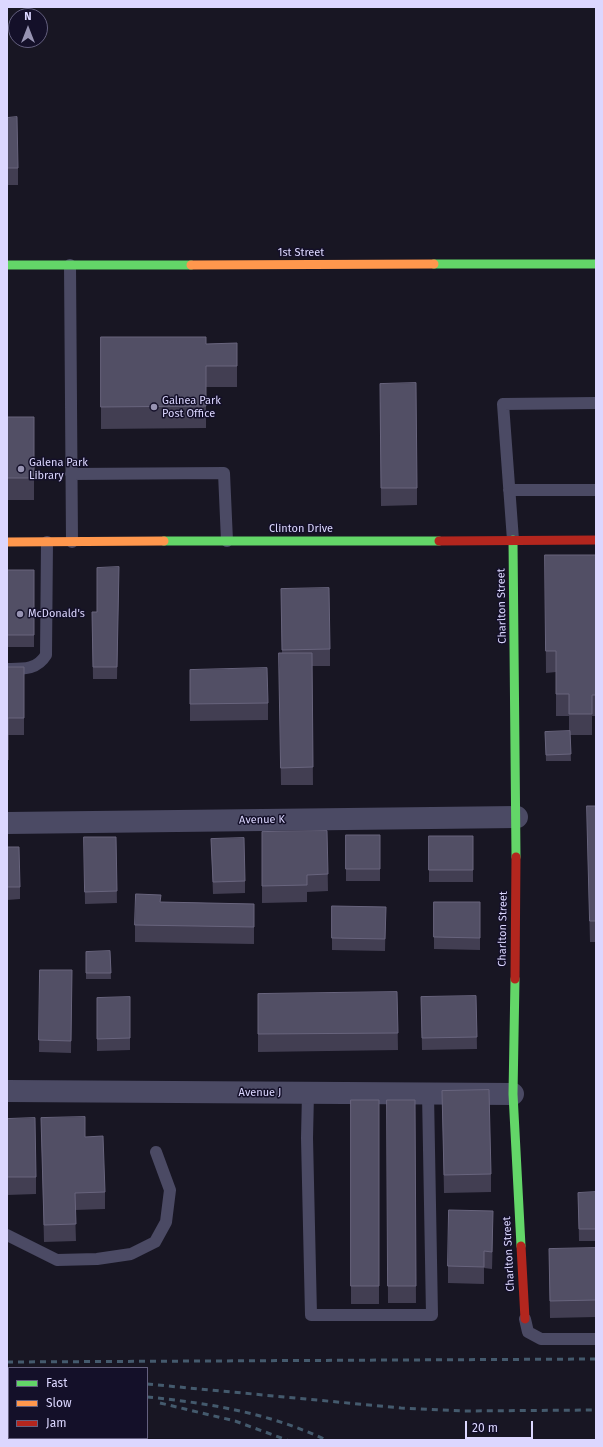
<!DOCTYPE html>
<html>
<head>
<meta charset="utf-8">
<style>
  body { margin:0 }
  #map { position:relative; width:603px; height:1447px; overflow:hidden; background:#181623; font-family:"Fira Sans",sans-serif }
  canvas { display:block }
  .frame { position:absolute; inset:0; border:8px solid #dcd7ff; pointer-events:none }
  .legend { position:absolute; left:8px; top:1367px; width:140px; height:72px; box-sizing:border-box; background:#141029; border:1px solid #64607f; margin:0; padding:5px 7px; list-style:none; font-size:12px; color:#dcd7ff }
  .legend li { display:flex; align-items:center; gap:8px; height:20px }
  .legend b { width:20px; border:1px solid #64607f }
  .north { position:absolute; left:8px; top:8px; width:40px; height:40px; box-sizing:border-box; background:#141029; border:1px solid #64607f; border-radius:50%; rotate:0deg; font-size:11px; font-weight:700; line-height:16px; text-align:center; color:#dcd7ff }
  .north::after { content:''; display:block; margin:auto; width:14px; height:18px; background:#9793b2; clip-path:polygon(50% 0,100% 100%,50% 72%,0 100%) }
  .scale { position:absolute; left:465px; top:1421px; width:68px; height:18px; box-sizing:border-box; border:2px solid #dcd7ff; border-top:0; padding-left:5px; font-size:12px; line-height:14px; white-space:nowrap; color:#dcd7ff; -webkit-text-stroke:3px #141029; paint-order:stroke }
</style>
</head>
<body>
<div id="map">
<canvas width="603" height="1447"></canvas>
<div class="frame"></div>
<ul class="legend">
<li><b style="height:5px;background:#63d668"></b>Fast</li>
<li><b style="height:5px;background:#ff974d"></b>Slow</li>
<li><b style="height:5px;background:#b3261e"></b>Jam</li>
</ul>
<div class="north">N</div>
<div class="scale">20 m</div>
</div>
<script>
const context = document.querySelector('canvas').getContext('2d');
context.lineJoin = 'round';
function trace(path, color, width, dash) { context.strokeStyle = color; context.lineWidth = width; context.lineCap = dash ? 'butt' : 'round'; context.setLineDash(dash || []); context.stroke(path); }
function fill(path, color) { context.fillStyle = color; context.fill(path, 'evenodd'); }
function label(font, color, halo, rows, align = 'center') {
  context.font = font + ' "Fira Sans",sans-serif'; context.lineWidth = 3; context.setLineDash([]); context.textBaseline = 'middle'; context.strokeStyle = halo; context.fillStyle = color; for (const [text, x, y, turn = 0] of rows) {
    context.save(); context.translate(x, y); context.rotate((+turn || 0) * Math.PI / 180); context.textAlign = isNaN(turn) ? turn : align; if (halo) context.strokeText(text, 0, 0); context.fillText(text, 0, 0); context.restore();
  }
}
trace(new Path2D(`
  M 70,265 L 72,542
  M 71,474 L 224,473 L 227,541
  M 509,490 L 596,490
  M 513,540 L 503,404 L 596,403
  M 7,669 C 23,669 37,670 46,655 L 47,542
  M 308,1093 L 307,1138 L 311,1315 L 432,1315 L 428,1094
  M 7,1235 L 57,1260 L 97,1259 L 131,1254 L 155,1242 L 166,1222 L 170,1190 L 156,1152
  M 525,1319 L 528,1332 L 541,1339 L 596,1339`), '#4b4a64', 12);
trace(new Path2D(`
  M 7,823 L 517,817
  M 7,1091 L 513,1094`), '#4b4a64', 22);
trace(new Path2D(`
  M 434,264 L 596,264
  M 7,265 L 191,265
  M 513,540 L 516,857
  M 164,541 L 439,541
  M 515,979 L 513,1094 L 521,1246`), '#63d668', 9);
trace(new Path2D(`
  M 191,265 L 434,264
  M 7,542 L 164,541`), '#ff974d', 9);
trace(new Path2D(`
  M 439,541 L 596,540
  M 515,979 L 516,857
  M 521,1246 L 525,1319`), '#b3261e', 9);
trace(new Path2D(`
  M 7,1362 L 596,1359
  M 147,1384 L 401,1408 L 463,1411 L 596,1410
  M 7,1385 L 9,1385
  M 147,1397 C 209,1403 269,1413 326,1440
  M 160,1403 L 235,1421 L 287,1440`), '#445a6d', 3, [6, 5]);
fill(new Path2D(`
  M 7,118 L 18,168 L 18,185 L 7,185 Z
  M 101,337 L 206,344 L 237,343 L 237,387 L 206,387 L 206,428 L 101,429 Z
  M 380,401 L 417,488 L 417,505 L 381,506 Z
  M 7,417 L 34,417 L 34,500 L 7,500 Z
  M 545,555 L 596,555 L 596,716 L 592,716 L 592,735 L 570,735 L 571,761 L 546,761 L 545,732 L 569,731 L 569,716 L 556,716 L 556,672 L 546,673 Z
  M 119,567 L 117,679 L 93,679 L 92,612 L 97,612 Z
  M 7,570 L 34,570 L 34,647 L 7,647 Z
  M 281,589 L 330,649 L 330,666 L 312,666 L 313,785 L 281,785 L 279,671 L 282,653 Z
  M 7,667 L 24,667 L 24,735 L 8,735 L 8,777 L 7,777 Z
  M 190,670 L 268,703 L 268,720 L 190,721 Z
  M 587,806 L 596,806 L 596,942 L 590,942 L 587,828 Z
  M 327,831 L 328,891 L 307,892 L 307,902 L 262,903 L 262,832 Z
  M 346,835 L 380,835 L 380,881 L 346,881 Z
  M 429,836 L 473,836 L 473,882 L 429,882 Z
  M 84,837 L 116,837 L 117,903 L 85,904 Z
  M 211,839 L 245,881 L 245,893 L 213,894 Z
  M 7,847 L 20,887 L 20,899 L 7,900 Z
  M 161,902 L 254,904 L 254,944 L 135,942 L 135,925 Z
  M 434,902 L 480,902 L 480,950 L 434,949 Z
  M 332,906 L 386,907 L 385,951 L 332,950 Z
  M 110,951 L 111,979 L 86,979 L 86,952 Z
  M 40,970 L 72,970 L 71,1053 L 39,1052 Z
  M 397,992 L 398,1050 L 258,1052 L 258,994 Z
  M 476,996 L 477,1049 L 422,1050 L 421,997 Z
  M 130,997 L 130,1050 L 97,1051 L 97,998 Z
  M 442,1091 L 491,1174 L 491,1192 L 444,1193 Z
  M 351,1100 L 379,1100 L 379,1304 L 351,1304 Z
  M 387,1100 L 415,1100 L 416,1303 L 388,1303 Z
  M 41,1118 L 85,1137 L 105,1192 L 105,1209 L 75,1210 L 76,1241 L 44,1242 Z
  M 7,1119 L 36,1177 L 36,1194 L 7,1195 Z
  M 596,1192 L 596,1241 L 579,1241 L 578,1193 Z
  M 493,1229 L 492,1269 L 484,1268 L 484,1284 L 448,1283 L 448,1266 Z
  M 596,1248 L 596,1317 L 550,1318 L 549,1249 Z`), '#423e52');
fill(new Path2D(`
  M 493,1211 L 493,1229 L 492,1269 L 492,1252 Z`), '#2a2737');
const building = new Path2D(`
  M 17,117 L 18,168 L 7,168 L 7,118 Z
  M 101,337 L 206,337 L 206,344 L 237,343 L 237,366 L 206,366 L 206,406 L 101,407 Z
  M 416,383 L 417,488 L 381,488 L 380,384 Z
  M 7,417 L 34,417 L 34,478 L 7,478 Z
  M 545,555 L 596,555 L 596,695 L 592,695 L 592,714 L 569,714 L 569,694 L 556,694 L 556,651 L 546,651 Z
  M 119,567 L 117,667 L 93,667 L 92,612 L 97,612 L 97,568 Z
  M 7,570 L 34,570 L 34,635 L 7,635 Z
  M 329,588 L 330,649 L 282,650 L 281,589 Z
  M 279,653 L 312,653 L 313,767 L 281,768 Z
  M 7,667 L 24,667 L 24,718 L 8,718 L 8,760 L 7,760 Z
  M 267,668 L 268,703 L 190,704 L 190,670 Z
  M 570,731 L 571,754 L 546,755 L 545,732 Z
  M 587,806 L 596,806 L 596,921 L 590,921 Z
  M 327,831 L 328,874 L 307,875 L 307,885 L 262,886 L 262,832 Z
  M 346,835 L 380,835 L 380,869 L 346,869 Z
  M 429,836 L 473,836 L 473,870 L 429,870 Z
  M 84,837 L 116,837 L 117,891 L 85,892 Z
  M 244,838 L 245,881 L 213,882 L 211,839 Z
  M 7,847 L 19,847 L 20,887 L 7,887 Z
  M 136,894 L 161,895 L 160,902 L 254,904 L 254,927 L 135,925 Z
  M 434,902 L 480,902 L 480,938 L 434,937 Z
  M 332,906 L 386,907 L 385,939 L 332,938 Z
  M 110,951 L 111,973 L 86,973 L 86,952 Z
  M 40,970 L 72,970 L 71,1041 L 39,1040 Z
  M 397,992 L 398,1033 L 258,1034 L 258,994 Z
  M 476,996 L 477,1037 L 422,1038 L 421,997 Z
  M 130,997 L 130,1038 L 97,1039 L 97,998 Z
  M 489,1090 L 491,1174 L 444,1175 L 442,1091 Z
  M 351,1100 L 379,1100 L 379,1286 L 351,1286 Z
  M 387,1100 L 415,1100 L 416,1286 L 388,1286 Z
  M 85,1117 L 85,1137 L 103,1136 L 105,1192 L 75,1193 L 76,1224 L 44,1225 L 41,1118 Z
  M 35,1118 L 36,1177 L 7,1177 L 7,1119 Z
  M 596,1192 L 596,1229 L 579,1229 L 578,1193 Z
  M 449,1210 L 493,1211 L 492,1252 L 484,1251 L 484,1267 L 448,1266 Z
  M 596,1248 L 596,1300 L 550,1301 L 549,1249 Z`);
fill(building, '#524f65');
trace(building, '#68647d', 1);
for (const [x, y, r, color] of [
  [154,407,4,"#9793b2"],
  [21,469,4,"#9793b2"],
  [20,614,4,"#9793b2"]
]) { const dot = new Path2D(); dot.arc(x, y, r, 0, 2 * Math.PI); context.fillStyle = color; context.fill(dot); trace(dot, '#141029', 1.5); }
label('11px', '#dcd7ff', '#141029', [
  ["1st Street",301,253],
  ["Clinton Drive",301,529],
  ["Charlton Street",502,606,-91],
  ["Avenue K",262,820,-1],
  ["Charlton Street",503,929,-89],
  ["Avenue J",260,1093],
  ["Charlton Street",509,1254,-93]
]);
label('11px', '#dcd7ff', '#141029', [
  ["Galnea Park",162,401],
  ["Post Office",162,414],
  ["Galena Park",29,463],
  ["Library",29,476],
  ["McDonald's",28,614]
], 'left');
</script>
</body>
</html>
